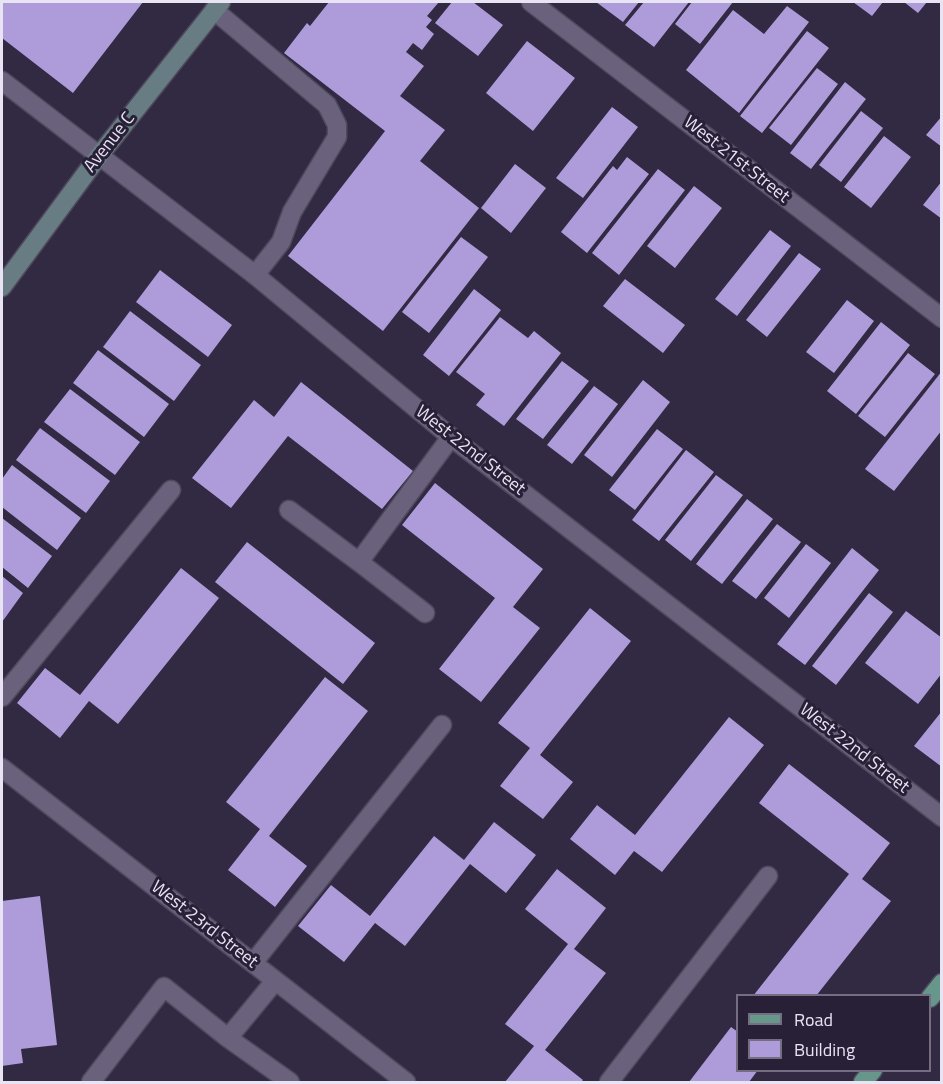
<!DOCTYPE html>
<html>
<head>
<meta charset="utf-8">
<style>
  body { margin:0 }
  #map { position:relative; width:943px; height:1084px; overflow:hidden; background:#312a42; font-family:"Titillium Web",sans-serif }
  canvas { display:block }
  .frame { position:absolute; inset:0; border:3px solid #e8e4f4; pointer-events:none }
  .legend { position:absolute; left:736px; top:994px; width:195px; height:78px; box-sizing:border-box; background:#282037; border:2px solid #756e83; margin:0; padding:8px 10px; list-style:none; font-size:18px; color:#e8e4f4 }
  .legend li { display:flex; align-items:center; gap:12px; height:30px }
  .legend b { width:30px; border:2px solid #756e83 }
</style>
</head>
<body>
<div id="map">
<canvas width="943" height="1084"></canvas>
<div class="frame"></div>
<ul class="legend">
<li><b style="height:8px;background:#67968a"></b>Road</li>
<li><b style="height:16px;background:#ae9bda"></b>Building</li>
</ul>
</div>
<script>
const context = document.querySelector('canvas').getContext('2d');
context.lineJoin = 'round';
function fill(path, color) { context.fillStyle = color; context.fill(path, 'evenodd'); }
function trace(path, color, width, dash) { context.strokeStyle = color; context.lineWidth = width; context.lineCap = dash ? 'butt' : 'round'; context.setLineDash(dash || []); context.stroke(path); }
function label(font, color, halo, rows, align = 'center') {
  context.font = font + ' "Titillium Web",sans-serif'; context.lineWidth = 6; context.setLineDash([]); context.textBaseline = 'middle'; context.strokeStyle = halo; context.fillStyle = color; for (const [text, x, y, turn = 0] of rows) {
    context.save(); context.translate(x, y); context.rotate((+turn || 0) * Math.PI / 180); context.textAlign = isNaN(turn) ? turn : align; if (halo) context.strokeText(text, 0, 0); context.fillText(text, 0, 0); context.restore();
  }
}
fill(new Path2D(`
  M 2,2 L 143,2 L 73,93 L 2,38 Z
  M 329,2 L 439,2 L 427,16 L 432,20 L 426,27 L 434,34 L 422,50 L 413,43 L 406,52 L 424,66 L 400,96 L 445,130 L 420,161 L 479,208 L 383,331 L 288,256 L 385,131 L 284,53 L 307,23 L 310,26 Z
  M 452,2 L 473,2 L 503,25 L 478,56 L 435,23 Z
  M 596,2 L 639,2 L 623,22 Z
  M 644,2 L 689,2 L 654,47 L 625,25 Z
  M 692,2 L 733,2 L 700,44 L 675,24 Z
  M 853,2 L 883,2 L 872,16 Z
  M 904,2 L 927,2 L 918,13 Z
  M 787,6 L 809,22 L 739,113 L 686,70 L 733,10 L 764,34 Z
  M 807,31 L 829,48 L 762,133 L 740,116 Z
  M 527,41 L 575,78 L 533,131 L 486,93 Z
  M 817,68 L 838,84 L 791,145 L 769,128 Z
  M 845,82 L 866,99 L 811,169 L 790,153 Z
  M 612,107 L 638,127 L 583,198 L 556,178 Z
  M 861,111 L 883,128 L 841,182 L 819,165 Z
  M 942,116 L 942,147 L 926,135 Z
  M 884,136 L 911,157 L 871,208 L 844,187 Z
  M 627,157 L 649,174 L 587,253 L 561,232 L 613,166 L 617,170 Z
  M 515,164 L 546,188 L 511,233 L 481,208 Z
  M 658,169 L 685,190 L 619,275 L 592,253 Z
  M 942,181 L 942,219 L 923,205 Z
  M 694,186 L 722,208 L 675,268 L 647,246 Z
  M 770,230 L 791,246 L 737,316 L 715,299 Z
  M 461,237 L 488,257 L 429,333 L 402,312 Z
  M 799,253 L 821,269 L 767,337 L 746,320 Z
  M 160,270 L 232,325 L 208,357 L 136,302 Z
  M 625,279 L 685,325 L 663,353 L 603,306 Z
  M 474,289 L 501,310 L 449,376 L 423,355 Z
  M 847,300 L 874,321 L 834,373 L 806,352 Z
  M 130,311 L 201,365 L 174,401 L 103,347 Z
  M 500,317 L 528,338 L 534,331 L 561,353 L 504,426 L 476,405 L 485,394 L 456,372 Z
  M 881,322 L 910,345 L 856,414 L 827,391 Z
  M 98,350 L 169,404 L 144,437 L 73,383 Z
  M 908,353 L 935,374 L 885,437 L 858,416 Z
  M 562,361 L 589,381 L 543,439 L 516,419 Z
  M 942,371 L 942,430 L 894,491 L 865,469 Z
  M 643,380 L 670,402 L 612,477 L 584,455 Z
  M 301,382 L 413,471 L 382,509 L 288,436 L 231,508 L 192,478 L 254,400 L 274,417 Z
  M 594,386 L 618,404 L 572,464 L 547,445 Z
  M 70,389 L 140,442 L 115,475 L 44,422 Z
  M 40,428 L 110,481 L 86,513 L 16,460 Z
  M 657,429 L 683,449 L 635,510 L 609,490 Z
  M 686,450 L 714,472 L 659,541 L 632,520 Z
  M 12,465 L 81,518 L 57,550 L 2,507 L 2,479 Z
  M 716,475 L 743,495 L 691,561 L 665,540 Z
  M 435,483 L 543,569 L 513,607 L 540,628 L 481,702 L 439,669 L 495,598 L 402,525 Z
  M 747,499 L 773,519 L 722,584 L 696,564 Z
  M 2,518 L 52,556 L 28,588 L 2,567 Z
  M 777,524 L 801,542 L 756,599 L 732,581 Z
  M 247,542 L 375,643 L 343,684 L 215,582 Z
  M 806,544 L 831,563 L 789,618 L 764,598 Z
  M 852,548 L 879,570 L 805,665 L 777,644 Z
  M 181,568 L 219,598 L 118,724 L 89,701 L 60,738 L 17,703 L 45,668 L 80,695 Z
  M 2,576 L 23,593 L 2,622 Z
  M 869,593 L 893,612 L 836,685 L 812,666 Z
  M 590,608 L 631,641 L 540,755 L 573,782 L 543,819 L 500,786 L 530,748 L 498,723 Z
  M 906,611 L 942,638 L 942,673 L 918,704 L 865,663 Z
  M 325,677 L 368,711 L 269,836 L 307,866 L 275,907 L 228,870 L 260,829 L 226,802 Z
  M 942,711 L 942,767 L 914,746 Z
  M 729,717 L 764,745 L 662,872 L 634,851 L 615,875 L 570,839 L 597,805 L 635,835 Z
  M 789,764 L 890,843 L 862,879 L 891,901 L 816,996 L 753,996 L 849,874 L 759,803 Z
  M 494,822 L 536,855 L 506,893 L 470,864 L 405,946 L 375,923 L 344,962 L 298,926 L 331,885 L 370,916 L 434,836 L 464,860 Z
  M 557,869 L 606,908 L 574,949 L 606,973 L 545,1050 L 583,1080 L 581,1082 L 505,1082 L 534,1046 L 505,1024 L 568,944 L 525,909 Z
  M 40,896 L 57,1045 L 21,1049 L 23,1063 L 2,1066 L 2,901 Z
  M 731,1027 L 738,1032 L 738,1070 L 758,1070 L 749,1082 L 689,1082 Z`), '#ae9bda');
const lane = new Path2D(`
  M 214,10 L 327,105 L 337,125 L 337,137 L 292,212 L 281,242 L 255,275
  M 289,510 L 359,562
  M 425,613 L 359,562 L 451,437
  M 2,697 L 171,490
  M 253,963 L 442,725
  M 275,981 L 228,1038 L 290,1082
  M 91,1082 L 164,987 L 228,1038
  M 609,1082 L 768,876`);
const street = new Path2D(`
  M 531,2 L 942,318
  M 2,81 L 255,275 L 451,437 L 942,817
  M 2,768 L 406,1082`);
const secondary = new Path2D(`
  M 2,287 L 98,157 L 221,2`);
const primary = new Path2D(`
  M 930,998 L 942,983
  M 863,1082 L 873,1070`);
trace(lane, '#4f495d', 21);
trace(street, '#4f495d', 21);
trace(secondary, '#4f495d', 21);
trace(primary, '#4f495d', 21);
trace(lane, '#6a627d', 18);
trace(street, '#6a627d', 18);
trace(secondary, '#687c84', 18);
trace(primary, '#67968a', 18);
label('18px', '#e8e4f4', '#282037', [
  ["Avenue C",110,143,-52],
  ["West 21st Street",736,160,38],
  ["West 22nd Street",470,451,38],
  ["West 22nd Street",854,749,38],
  ["West 23rd Street",204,925,38]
]);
</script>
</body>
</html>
